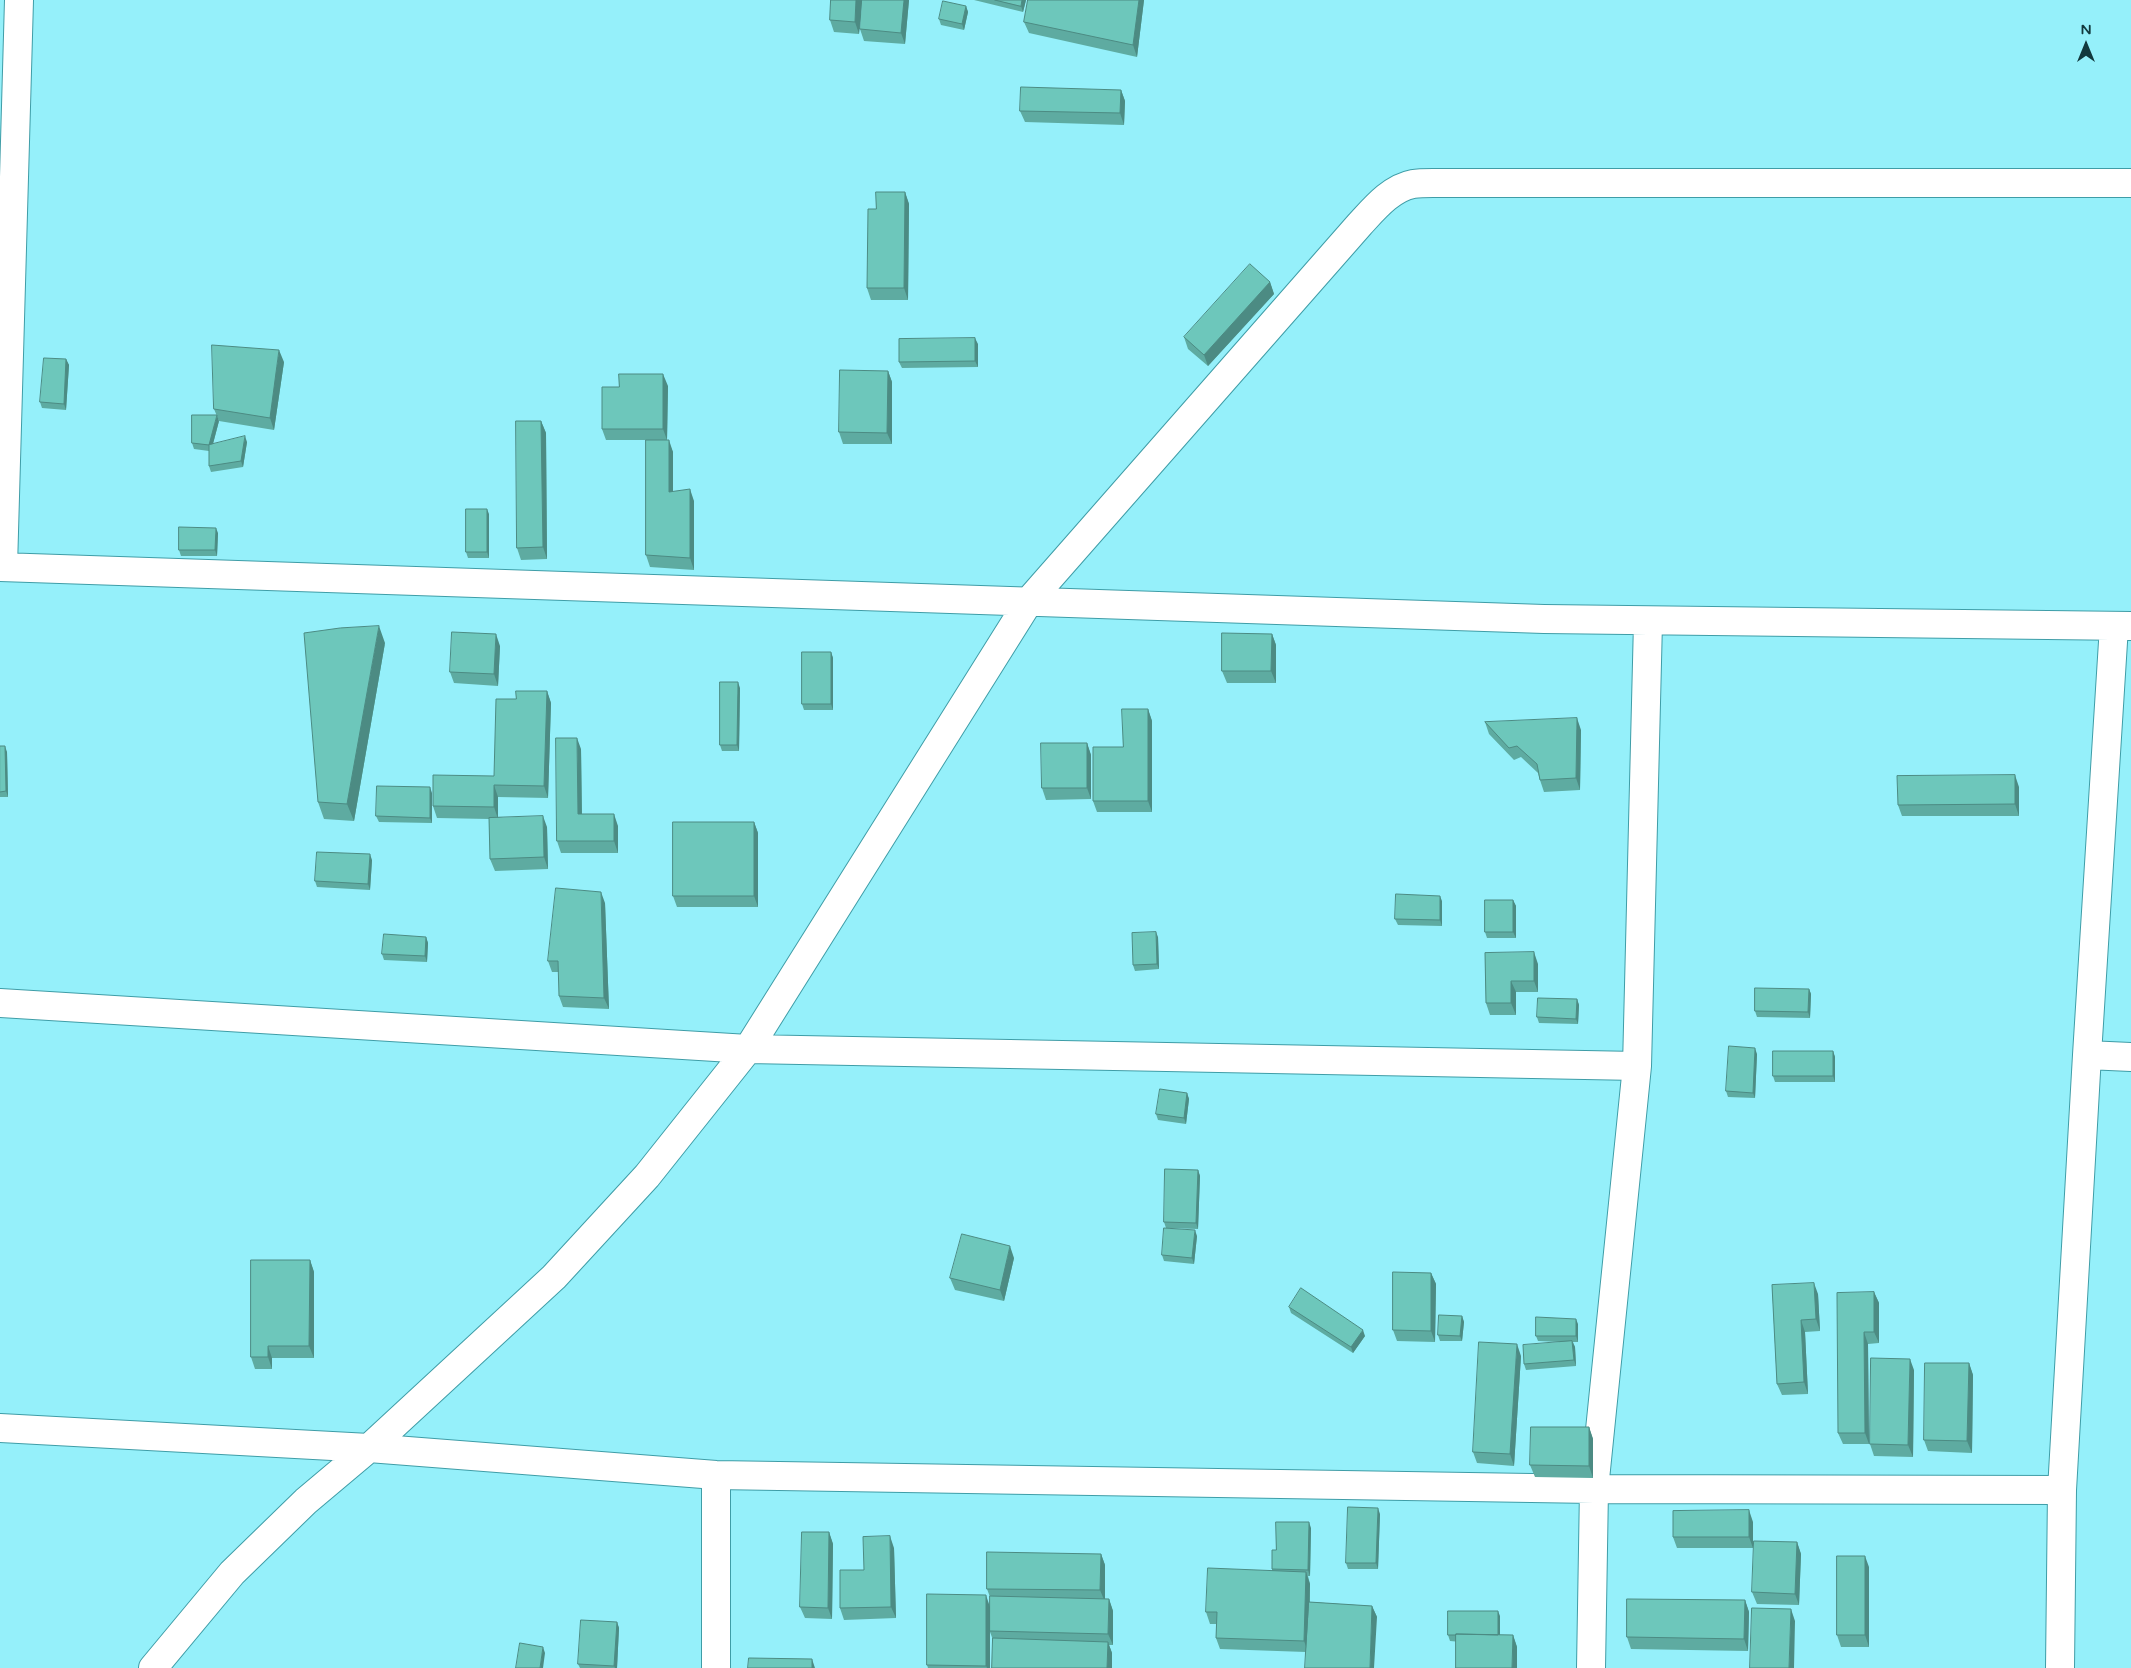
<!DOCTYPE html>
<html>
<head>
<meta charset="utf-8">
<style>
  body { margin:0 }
  #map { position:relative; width:2131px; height:1668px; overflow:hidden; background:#95f0fa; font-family:"Varela Round",sans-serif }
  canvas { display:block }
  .north { position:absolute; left:2061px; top:20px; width:50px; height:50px; -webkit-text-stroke:4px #95f0fa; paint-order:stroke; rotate:0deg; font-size:14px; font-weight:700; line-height:20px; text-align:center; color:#12393d }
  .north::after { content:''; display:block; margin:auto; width:18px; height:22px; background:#12393d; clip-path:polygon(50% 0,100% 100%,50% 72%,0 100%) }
</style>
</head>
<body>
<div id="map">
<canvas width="2131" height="1668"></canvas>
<div class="north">N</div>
</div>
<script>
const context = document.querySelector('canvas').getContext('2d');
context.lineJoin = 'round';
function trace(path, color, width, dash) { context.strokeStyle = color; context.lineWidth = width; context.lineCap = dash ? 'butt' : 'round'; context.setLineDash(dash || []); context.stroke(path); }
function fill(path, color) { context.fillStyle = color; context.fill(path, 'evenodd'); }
const street = new Path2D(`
  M 0,567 L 1544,619 L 2131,626
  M 3,567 L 19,0
  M 0,1003 L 748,1049 L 1637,1066
  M 2087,1055 L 2131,1057
  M 0,1428 L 369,1448 L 716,1475 L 1594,1489 L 2062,1490
  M 153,1668 L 232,1573 L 306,1501 L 369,1448 L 554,1277 L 647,1176 L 748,1049 L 1029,601 L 1360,224 C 1374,209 1391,188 1413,184 C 1419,183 1427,183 1433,183 L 2131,183
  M 716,1668 L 716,1475
  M 1591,1668 L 1594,1489 L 1637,1066 L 1648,622
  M 2060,1668 L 2062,1490 L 2087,1055 L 2114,626`);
trace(street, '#3f9da7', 30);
trace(street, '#fff', 28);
fill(new Path2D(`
  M 831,0 L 862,0 L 859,34 L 834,32 L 830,20 Z
  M 909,0 L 905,44 L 864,41 L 860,29 Z
  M 974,0 L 1026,0 L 1023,12 Z
  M 1028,0 L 1144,0 L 1137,57 L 1029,33 L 1024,22 Z
  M 966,6 L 968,12 L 964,30 L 941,25 L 939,19 Z
  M 1121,90 L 1125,101 L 1124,125 L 1025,122 L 1020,111 Z
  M 905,192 L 909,204 L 908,300 L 871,300 L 867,288 L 876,209 Z
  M 1270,282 L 1274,294 L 1208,366 L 1188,349 L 1184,337 Z
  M 978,344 L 978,367 L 902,368 L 899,362 Z
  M 66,359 L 69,365 L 66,410 L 42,408 L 40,402 Z
  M 284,362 L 274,430 L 219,421 L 214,409 Z
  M 888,371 L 892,382 L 892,444 L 843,444 L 839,432 Z
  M 668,386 L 667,440 L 673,452 L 673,492 L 694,501 L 694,570 L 650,567 L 646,555 L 646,440 L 606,440 L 602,429 Z
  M 219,421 L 213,444 L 247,442 L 243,467 L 211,472 L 209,466 L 209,451 L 194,449 L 192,443 Z
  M 541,421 L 546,433 L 547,559 L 521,560 L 517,548 Z
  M 489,514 L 489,558 L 468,558 L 466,552 Z
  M 218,533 L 217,556 L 181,556 L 179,550 Z
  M 1272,634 L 1276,645 L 1276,683 L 1227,683 L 1222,671 Z
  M 385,643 L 354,821 L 324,819 L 318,802 Z
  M 500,646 L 498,686 L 454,683 L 450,672 Z
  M 831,652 L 833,658 L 833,710 L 804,710 L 802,704 Z
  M 740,688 L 739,751 L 722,751 L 720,745 Z
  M 547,691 L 551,703 L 548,798 L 498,797 L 498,817 L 547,827 L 548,869 L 495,871 L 490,859 L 489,819 L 437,818 L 433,806 L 494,776 L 516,699 Z
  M 1148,709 L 1152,721 L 1152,812 L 1097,812 L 1093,801 L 1123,747 Z
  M 1485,722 L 1581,730 L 1580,790 L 1544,792 L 1540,780 L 1538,773 L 1521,757 L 1514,760 L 1489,734 Z
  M 1087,743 L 1091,755 L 1091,799 L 1046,800 L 1042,788 Z
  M 0,746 L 7,752 L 8,797 L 0,797 Z
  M 581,749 L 582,814 L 618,826 L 618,853 L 561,853 L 557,841 Z
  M 2019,787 L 2019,816 L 1902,816 L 1898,805 Z
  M 432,793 L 432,823 L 379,822 L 376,816 Z
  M 754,822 L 758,833 L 758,907 L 677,907 L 673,896 Z
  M 372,860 L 370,890 L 317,887 L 315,881 Z
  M 1513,900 L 1516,906 L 1516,938 L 1487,938 L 1485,932 Z
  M 1442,901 L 1442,926 L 1398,925 L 1395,919 Z
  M 605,903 L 609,1009 L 563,1007 L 559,996 L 559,972 L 552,972 L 548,961 Z
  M 426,937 L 428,943 L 427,962 L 384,960 L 382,954 Z
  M 1158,937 L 1159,969 L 1135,971 L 1133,965 Z
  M 1485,953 L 1538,964 L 1538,992 L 1516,992 L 1516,1015 L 1490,1015 L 1486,1003 Z
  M 1809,989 L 1811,994 L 1810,1018 L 1757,1017 L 1755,1011 Z
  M 1577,999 L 1579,1005 L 1578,1024 L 1539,1023 L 1537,1017 Z
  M 1833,1051 L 1835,1057 L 1835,1082 L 1775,1082 L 1773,1076 Z
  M 1757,1054 L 1755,1098 L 1728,1097 L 1726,1091 Z
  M 1187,1093 L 1189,1099 L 1186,1124 L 1158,1120 L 1156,1114 Z
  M 1198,1170 L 1200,1176 L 1198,1229 L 1166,1228 L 1164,1222 Z
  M 1197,1236 L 1194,1264 L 1164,1261 L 1162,1255 Z
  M 1014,1258 L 1004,1301 L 955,1290 L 950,1278 Z
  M 310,1260 L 314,1272 L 314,1358 L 272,1358 L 272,1369 L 255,1369 L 251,1357 Z
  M 1431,1273 L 1436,1284 L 1435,1342 L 1397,1341 L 1393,1330 Z
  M 1772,1285 L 1818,1294 L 1820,1331 L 1805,1332 L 1808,1394 L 1782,1395 L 1777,1384 Z
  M 1874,1292 L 1879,1303 L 1879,1343 L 1868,1344 L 1869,1444 L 1843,1444 L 1838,1433 Z
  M 1289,1307 L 1365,1336 L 1353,1353 L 1291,1313 Z
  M 1462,1316 L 1464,1322 L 1462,1341 L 1440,1341 L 1438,1335 Z
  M 1578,1324 L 1578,1342 L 1573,1342 L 1575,1347 L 1576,1366 L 1526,1370 L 1524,1364 L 1560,1342 L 1538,1341 L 1536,1336 Z
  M 1521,1356 L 1514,1466 L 1477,1463 L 1473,1452 Z
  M 1969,1363 L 1973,1375 L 1972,1453 L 1928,1451 L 1924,1440 Z
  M 1914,1370 L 1913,1457 L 1874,1456 L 1870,1444 Z
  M 1589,1427 L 1593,1439 L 1593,1478 L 1535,1477 L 1530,1465 Z
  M 1380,1514 L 1378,1569 L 1348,1569 L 1346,1563 Z
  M 1753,1522 L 1753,1548 L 1677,1548 L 1673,1537 Z
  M 1311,1528 L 1310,1576 L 1308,1576 L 1310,1584 L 1310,1602 L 1372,1606 L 1377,1617 L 1306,1652 L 1220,1649 L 1216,1638 L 1216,1624 L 1210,1624 L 1206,1612 L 1272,1571 L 1272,1569 L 1276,1550 Z
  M 829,1532 L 833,1544 L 832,1619 L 805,1618 L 800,1607 Z
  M 1797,1542 L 1801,1554 L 1799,1605 L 1757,1604 L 1752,1592 Z
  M 894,1548 L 896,1618 L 844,1620 L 840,1608 L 864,1570 Z
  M 1101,1554 L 1105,1565 L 1105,1599 L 1109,1599 L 1113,1611 L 1113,1645 L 1109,1645 L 1112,1653 L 1112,1668 L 992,1668 L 993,1640 L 990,1632 L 990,1668 L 928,1668 L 927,1665 L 990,1607 L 990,1597 L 987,1589 Z
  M 1869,1567 L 1869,1647 L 1841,1647 L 1837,1635 Z
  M 1745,1600 L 1749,1612 L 1748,1651 L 1631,1649 L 1627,1637 Z
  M 1500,1616 L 1500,1635 L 1513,1635 L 1517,1647 L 1450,1641 L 1448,1635 Z
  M 617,1622 L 619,1628 L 617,1668 L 580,1668 L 578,1664 Z`), '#5eaba1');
fill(new Path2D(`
  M 856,0 L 862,0 L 859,34 L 855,22 Z
  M 904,0 L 909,0 L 905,44 L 901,33 Z
  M 1022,0 L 1026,0 L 1023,12 L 1021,6 Z
  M 1139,0 L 1144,0 L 1137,57 L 1133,45 Z
  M 966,6 L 968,12 L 964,30 L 962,24 Z
  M 1121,90 L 1125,101 L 1124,125 L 1120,113 Z
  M 905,192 L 909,204 L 908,300 L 904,288 Z
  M 1270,282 L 1274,294 L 1208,366 L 1204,355 Z
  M 975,338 L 978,344 L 978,367 L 975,361 Z
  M 279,350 L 284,362 L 274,430 L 270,418 Z
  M 66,359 L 69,365 L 66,410 L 64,404 Z
  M 888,371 L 892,382 L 892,444 L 887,433 Z
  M 663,374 L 668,386 L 667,440 L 663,429 Z
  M 217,415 L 219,421 L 211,451 L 209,445 Z
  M 541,421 L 546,433 L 547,559 L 543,547 Z
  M 245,436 L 247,442 L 243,467 L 241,461 Z
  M 669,440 L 673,452 L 673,504 L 669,492 Z
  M 690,489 L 694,501 L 694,570 L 690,558 Z
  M 487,509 L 489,514 L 489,558 L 487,552 Z
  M 216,528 L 218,533 L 217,556 L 215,550 Z
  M 379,626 L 385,643 L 354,821 L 347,804 Z
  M 496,634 L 500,646 L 498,686 L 494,674 Z
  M 1272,634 L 1276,645 L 1276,683 L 1271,671 Z
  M 831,652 L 833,658 L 833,710 L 831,704 Z
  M 738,682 L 740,688 L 739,751 L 737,745 Z
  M 547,691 L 551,703 L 548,798 L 544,786 Z
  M 1148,709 L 1152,721 L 1152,812 L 1148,801 Z
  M 1577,718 L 1581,730 L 1580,790 L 1576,778 Z
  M 577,738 L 581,749 L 582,826 L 578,814 Z
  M 1087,743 L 1091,755 L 1091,799 L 1087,788 Z
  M 5,746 L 7,752 L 8,797 L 6,791 Z
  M 2015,775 L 2019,787 L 2019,816 L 2015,804 Z
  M 494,785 L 498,797 L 498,819 L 494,807 Z
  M 430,787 L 432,793 L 432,823 L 430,818 Z
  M 614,814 L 618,826 L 618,853 L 614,841 Z
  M 543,816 L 547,827 L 548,869 L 544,857 Z
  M 754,822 L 758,833 L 758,907 L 754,896 Z
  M 370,854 L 372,860 L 370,890 L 368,884 Z
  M 601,892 L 605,903 L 609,1009 L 604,998 Z
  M 1440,896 L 1442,901 L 1442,926 L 1440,920 Z
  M 1513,900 L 1516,906 L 1516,938 L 1513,932 Z
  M 1156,932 L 1158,937 L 1159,969 L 1157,964 Z
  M 426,937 L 428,943 L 427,962 L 425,956 Z
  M 1534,952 L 1538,964 L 1538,992 L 1534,981 Z
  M 1511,981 L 1516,992 L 1516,1015 L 1511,1003 Z
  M 1809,989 L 1811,994 L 1810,1018 L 1808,1012 Z
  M 1577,999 L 1579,1005 L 1578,1024 L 1576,1019 Z
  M 1755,1048 L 1757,1054 L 1755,1098 L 1753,1093 Z
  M 1833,1051 L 1835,1057 L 1835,1082 L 1833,1076 Z
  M 1187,1093 L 1189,1099 L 1186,1124 L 1184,1118 Z
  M 1198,1170 L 1200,1176 L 1198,1229 L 1196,1223 Z
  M 1195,1230 L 1197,1236 L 1194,1264 L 1192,1258 Z
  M 1010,1246 L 1014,1258 L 1004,1301 L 1000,1290 Z
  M 310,1260 L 314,1272 L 314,1358 L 309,1346 Z
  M 1431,1273 L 1436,1284 L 1435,1342 L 1431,1331 Z
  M 1814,1283 L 1818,1294 L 1820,1331 L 1816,1319 Z
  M 1874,1292 L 1879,1303 L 1879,1343 L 1874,1332 Z
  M 1462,1316 L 1464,1322 L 1462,1341 L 1460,1336 Z
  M 1576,1319 L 1578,1324 L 1578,1342 L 1576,1336 Z
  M 1801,1320 L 1805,1332 L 1808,1394 L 1804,1382 Z
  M 1363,1330 L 1365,1336 L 1353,1353 L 1351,1347 Z
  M 1864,1332 L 1868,1344 L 1869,1444 L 1865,1433 Z
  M 1572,1341 L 1575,1347 L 1576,1366 L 1574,1360 Z
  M 1517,1344 L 1521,1356 L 1514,1466 L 1510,1454 Z
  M 268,1346 L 272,1358 L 272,1369 L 268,1357 Z
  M 1910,1359 L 1914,1370 L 1913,1457 L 1908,1445 Z
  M 1969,1363 L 1973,1375 L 1972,1453 L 1967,1441 Z
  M 1589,1427 L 1593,1439 L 1593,1478 L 1589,1466 Z
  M 1378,1508 L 1380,1514 L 1378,1569 L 1376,1563 Z
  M 1749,1510 L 1753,1522 L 1753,1548 L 1749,1537 Z
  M 1309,1522 L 1311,1528 L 1310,1576 L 1308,1570 Z
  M 829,1532 L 833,1544 L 832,1619 L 828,1608 Z
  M 890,1536 L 894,1548 L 896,1618 L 891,1607 Z
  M 1797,1542 L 1801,1554 L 1799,1605 L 1795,1594 Z
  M 1101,1554 L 1105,1565 L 1105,1602 L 1100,1590 Z
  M 1865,1556 L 1869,1567 L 1869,1647 L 1865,1635 Z
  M 1306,1572 L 1310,1584 L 1308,1652 L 1304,1641 Z
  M 986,1595 L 990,1607 L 990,1668 L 987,1668 L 986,1666 Z
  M 1109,1599 L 1113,1611 L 1113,1645 L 1108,1634 Z
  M 1745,1600 L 1749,1612 L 1748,1651 L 1744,1639 Z
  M 1372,1606 L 1377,1617 L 1374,1668 L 1370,1668 Z
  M 1791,1609 L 1795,1621 L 1794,1668 L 1789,1668 Z
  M 1498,1611 L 1500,1616 L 1500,1641 L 1498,1635 Z
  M 617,1622 L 619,1628 L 617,1668 L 615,1668 L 614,1666 Z
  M 1513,1635 L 1517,1647 L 1517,1668 L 1512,1668 Z
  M 1108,1642 L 1112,1653 L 1112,1668 L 1107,1668 Z
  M 543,1647 L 545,1653 L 543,1668 L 540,1668 Z
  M 812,1659 L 815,1668 L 812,1668 Z`), '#4c8b83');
const building = new Path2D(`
  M 831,0 L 856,0 L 855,22 L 830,20 Z
  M 862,0 L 904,0 L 901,33 L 860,29 Z
  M 995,0 L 1022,0 L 1021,6 Z
  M 1028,0 L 1139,0 L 1133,45 L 1024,22 Z
  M 943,1 L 966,6 L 962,24 L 939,19 Z
  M 1021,87 L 1121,90 L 1120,113 L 1020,111 Z
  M 876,192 L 905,192 L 904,288 L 867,288 L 868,209 L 876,209 Z
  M 1250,264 L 1270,282 L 1204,355 L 1184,337 Z
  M 975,338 L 975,361 L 899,362 L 899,339 Z
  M 212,345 L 279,350 L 270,418 L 214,409 Z
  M 44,358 L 66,359 L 64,404 L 40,402 Z
  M 840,370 L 888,371 L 887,433 L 839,432 Z
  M 619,374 L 663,374 L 663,429 L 602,429 L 602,387 L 619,387 Z
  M 192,415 L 217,415 L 209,445 L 192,443 Z
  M 516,421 L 541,421 L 543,547 L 517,548 Z
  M 245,436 L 241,461 L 209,466 L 209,445 Z
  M 646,440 L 669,440 L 669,492 L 690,489 L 690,558 L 646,555 Z
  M 466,509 L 487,509 L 487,552 L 466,552 Z
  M 179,527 L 216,528 L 215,550 L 179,550 Z
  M 379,626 L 347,804 L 318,802 L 304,633 L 340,628 Z
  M 452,632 L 496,634 L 494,674 L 450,672 Z
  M 1222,633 L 1272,634 L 1271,671 L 1222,671 Z
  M 802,652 L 831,652 L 831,704 L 802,704 Z
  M 720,682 L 738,682 L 737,745 L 720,745 Z
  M 516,691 L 547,691 L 544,786 L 494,785 L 494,807 L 433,806 L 433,775 L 494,776 L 496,699 L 516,699 Z
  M 1122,709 L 1148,709 L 1148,801 L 1093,801 L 1093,747 L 1123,747 Z
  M 1577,718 L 1576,778 L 1540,780 L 1537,764 L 1517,746 L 1509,748 L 1485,722 Z
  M 556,738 L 577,738 L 578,814 L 614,814 L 614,841 L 557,841 Z
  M 1041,743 L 1087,743 L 1087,788 L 1042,788 Z
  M 0,746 L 5,746 L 6,791 L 0,792 Z
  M 2015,775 L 2015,804 L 1898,805 L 1897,776 Z
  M 377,786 L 430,787 L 430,818 L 376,816 Z
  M 543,816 L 544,857 L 490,859 L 489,818 Z
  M 673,822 L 754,822 L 754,896 L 673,896 Z
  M 317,852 L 370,854 L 368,884 L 315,881 Z
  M 556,888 L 601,892 L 604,998 L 559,996 L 558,961 L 548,961 Z
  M 1396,894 L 1440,896 L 1440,920 L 1395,919 Z
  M 1485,900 L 1513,900 L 1513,932 L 1485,932 Z
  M 1156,932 L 1157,964 L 1133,965 L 1132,933 Z
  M 384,934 L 426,937 L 425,956 L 382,954 Z
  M 1534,952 L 1534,981 L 1511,981 L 1511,1003 L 1486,1003 L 1485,953 Z
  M 1755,988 L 1809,989 L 1808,1012 L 1755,1011 Z
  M 1538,998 L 1577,999 L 1576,1019 L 1537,1017 Z
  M 1729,1046 L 1755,1048 L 1753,1093 L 1726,1091 Z
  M 1773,1051 L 1833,1051 L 1833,1076 L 1773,1076 Z
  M 1160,1089 L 1187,1093 L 1184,1118 L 1156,1114 Z
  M 1165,1169 L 1198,1170 L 1196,1223 L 1164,1222 Z
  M 1164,1228 L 1195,1230 L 1192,1258 L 1162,1255 Z
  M 962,1234 L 1010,1246 L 1000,1290 L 950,1278 Z
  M 251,1260 L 310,1260 L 309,1346 L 268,1346 L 268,1357 L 251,1357 Z
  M 1393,1272 L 1431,1273 L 1431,1331 L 1393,1330 Z
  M 1814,1283 L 1816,1319 L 1801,1320 L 1804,1382 L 1777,1384 L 1772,1285 Z
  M 1301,1288 L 1363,1330 L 1351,1347 L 1289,1307 Z
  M 1874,1292 L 1874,1332 L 1864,1332 L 1865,1433 L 1838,1433 L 1837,1293 Z
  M 1439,1315 L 1462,1316 L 1460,1336 L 1438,1335 Z
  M 1536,1317 L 1576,1319 L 1576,1336 L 1536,1336 Z
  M 1572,1341 L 1574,1360 L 1524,1364 L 1523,1345 Z
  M 1479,1342 L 1517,1344 L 1510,1454 L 1473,1452 Z
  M 1871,1358 L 1910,1359 L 1908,1445 L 1870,1444 Z
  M 1925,1363 L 1969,1363 L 1967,1441 L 1924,1440 Z
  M 1531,1427 L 1589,1427 L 1589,1466 L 1530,1465 Z
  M 1348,1507 L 1378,1508 L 1376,1563 L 1346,1563 Z
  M 1749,1510 L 1749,1537 L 1673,1537 L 1673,1511 Z
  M 1276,1522 L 1309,1522 L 1308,1570 L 1272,1569 L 1272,1550 L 1276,1550 Z
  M 802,1532 L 829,1532 L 828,1608 L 800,1607 Z
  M 890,1536 L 891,1607 L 840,1608 L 840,1570 L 864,1570 L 863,1537 Z
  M 1754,1541 L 1797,1542 L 1795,1594 L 1752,1592 Z
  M 987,1552 L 1101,1554 L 1100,1590 L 987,1589 Z
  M 1837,1556 L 1865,1556 L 1865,1635 L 1837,1635 Z
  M 1208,1568 L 1306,1572 L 1304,1641 L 1216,1638 L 1217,1612 L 1206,1612 Z
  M 927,1594 L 986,1595 L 986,1666 L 927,1665 Z
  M 990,1596 L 1109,1599 L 1108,1634 L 990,1631 Z
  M 1627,1599 L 1745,1600 L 1744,1639 L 1627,1637 Z
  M 1309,1602 L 1372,1606 L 1370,1668 L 1305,1668 Z
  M 1752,1608 L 1791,1609 L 1789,1668 L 1750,1668 Z
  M 1448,1611 L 1498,1611 L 1498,1635 L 1456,1634 L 1456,1635 L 1448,1635 Z
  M 581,1620 L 617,1622 L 614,1666 L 578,1664 Z
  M 1456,1634 L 1513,1635 L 1512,1668 L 1456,1668 Z
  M 993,1638 L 1108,1642 L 1107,1668 L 992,1668 Z
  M 520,1643 L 543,1647 L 540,1668 L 516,1668 Z
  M 749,1658 L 812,1659 L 812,1668 L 748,1668 Z`);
fill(building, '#6dc7bb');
trace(building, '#4c8b83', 1);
</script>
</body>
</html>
